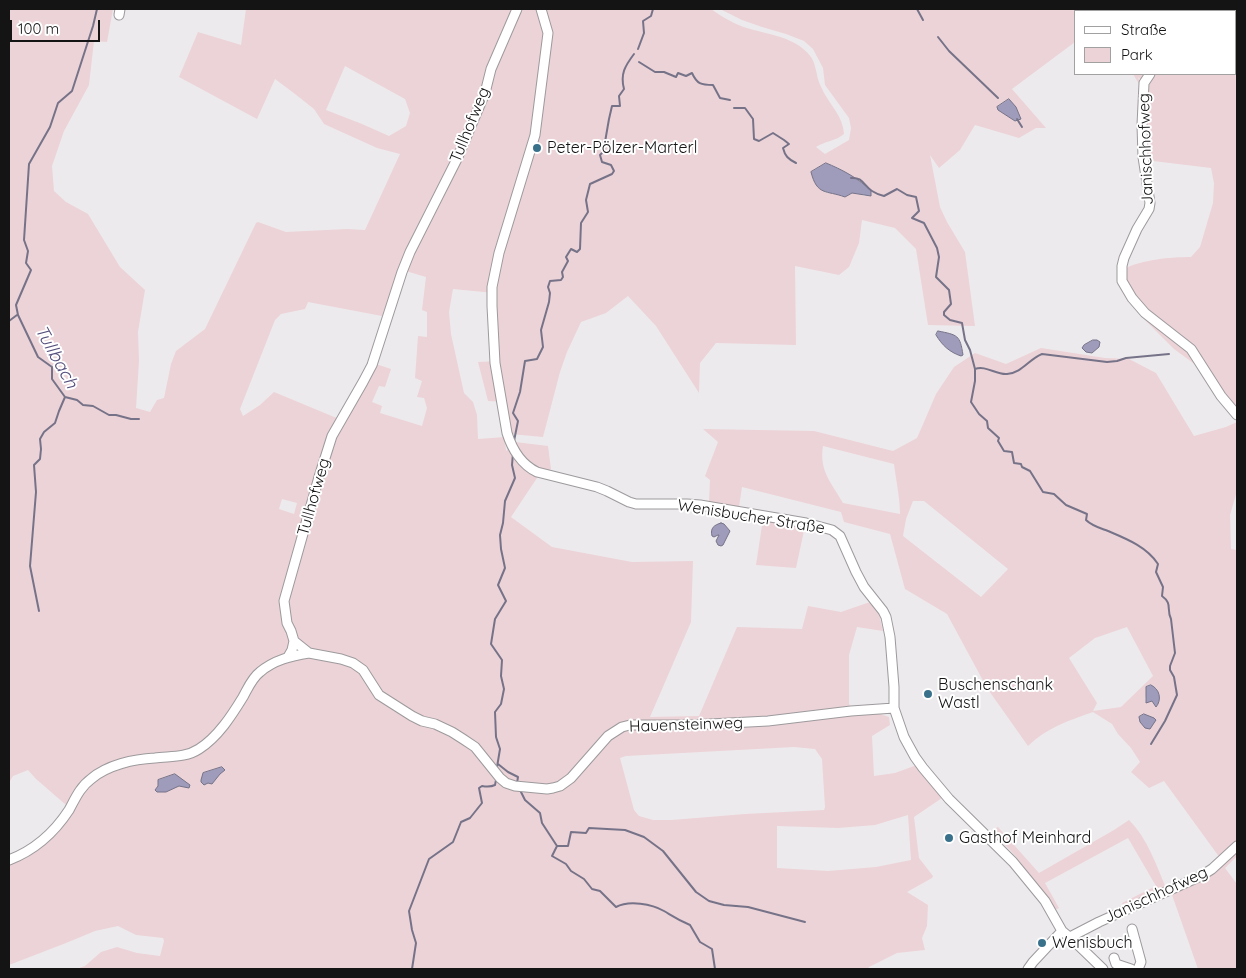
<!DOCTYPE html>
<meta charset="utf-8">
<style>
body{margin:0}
#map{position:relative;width:1246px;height:978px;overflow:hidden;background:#edeaed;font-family:Quicksand,sans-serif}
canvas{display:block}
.frame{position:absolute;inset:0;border:10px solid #151414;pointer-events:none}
.legend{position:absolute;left:1074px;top:10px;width:162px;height:65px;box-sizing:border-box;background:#fff;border:1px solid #a1a1a1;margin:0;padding:6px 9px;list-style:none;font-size:15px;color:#151414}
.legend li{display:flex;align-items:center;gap:10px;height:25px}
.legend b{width:25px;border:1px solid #a1a1a1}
.scale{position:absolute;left:10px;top:20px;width:90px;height:22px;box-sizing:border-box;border:2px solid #151414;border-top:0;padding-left:6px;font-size:15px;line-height:18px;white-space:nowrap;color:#151414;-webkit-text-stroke:4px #fff;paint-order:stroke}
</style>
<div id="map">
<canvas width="1246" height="978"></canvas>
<div class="frame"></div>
<ul class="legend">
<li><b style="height:6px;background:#fff"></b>Straße</li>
<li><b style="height:14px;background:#ecd3d7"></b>Park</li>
</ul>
<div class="scale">100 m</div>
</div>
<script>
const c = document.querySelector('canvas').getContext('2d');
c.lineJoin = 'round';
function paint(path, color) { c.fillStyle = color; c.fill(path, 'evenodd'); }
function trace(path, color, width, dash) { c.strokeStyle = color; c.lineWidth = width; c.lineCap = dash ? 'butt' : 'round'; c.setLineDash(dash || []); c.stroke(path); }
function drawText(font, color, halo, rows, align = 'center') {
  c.font = font + ' Quicksand,sans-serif'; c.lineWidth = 4; c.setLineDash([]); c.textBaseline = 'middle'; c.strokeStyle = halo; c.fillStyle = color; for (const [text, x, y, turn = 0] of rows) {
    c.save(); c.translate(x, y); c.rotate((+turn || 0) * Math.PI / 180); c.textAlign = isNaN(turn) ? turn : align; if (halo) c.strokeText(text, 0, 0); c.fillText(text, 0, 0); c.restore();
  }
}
const green = new Path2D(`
 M 9,9 L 113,9 L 107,42 L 94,41 L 89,85 L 64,131 L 52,166 L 54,191 L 66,202 L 88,214 L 120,267 L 145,290 L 138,332 L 139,361 L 136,408 L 150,412 L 157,400 L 164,398 L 171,364 L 176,351 L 205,329 L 256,223 L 258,222 L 286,232 L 347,229 L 365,230 L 400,154 L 377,148 L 324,124 L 314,109 L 295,94 L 275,79 L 257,119 L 179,77 L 198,32 L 241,45 L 246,9 L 711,9 C 718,14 726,19 734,23 C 758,35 794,33 811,57 C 815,63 816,71 818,79 C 819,84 822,88 824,93 C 832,107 843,117 844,134 C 836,141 825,141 816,147 L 825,154 L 849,140 L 851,128 L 849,118 L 825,85 L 823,68 L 813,49 L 804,41 L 786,34 L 762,27 L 742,20 L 720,9 L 1083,9 L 1086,11 L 1075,11 L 1075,42 L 1012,89 L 1046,128 L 1036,128 L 1019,138 L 975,125 L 960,150 L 939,168 L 930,155 L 940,207 L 947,222 L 965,252 L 975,326 L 928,325 L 916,249 L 895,228 L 862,220 L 859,243 L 849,267 L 839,275 L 795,266 L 796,345 L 716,343 L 700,363 L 699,393 L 656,326 L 628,296 L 606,313 L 581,322 L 567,352 L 560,372 L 543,437 L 511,434 L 506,402 L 488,401 L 478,362 L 500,361 L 495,322 L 494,293 L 453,289 L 449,312 L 451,334 L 464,393 L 473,402 L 477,415 L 478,439 L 505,437 L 506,451 L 515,442 L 548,446 L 551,469 L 539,475 L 511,517 L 552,547 L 632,562 L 693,561 L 691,622 L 650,717 L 699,716 L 737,627 L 802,629 L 808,606 L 841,612 L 870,602 L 879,614 L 883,631 L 857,627 L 849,655 L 849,703 L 851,710 L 853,710 L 854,716 L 877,713 L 889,717 L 890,725 L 872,736 L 874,776 L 895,773 L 917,765 L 942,798 L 914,817 L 919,858 L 933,876 L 932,878 L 907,892 L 928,905 L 927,926 L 922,938 L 925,950 L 897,953 L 869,967 L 868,969 L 76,969 L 85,966 L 101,952 L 117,947 L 137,953 L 160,956 L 164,941 L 163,938 L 136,935 L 118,926 L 95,931 L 66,943 L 9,965 L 9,862 L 32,853 L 50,840 L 73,811 L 36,779 L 28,770 L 13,776 L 10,781 L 9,781 ZM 345,66 L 405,99 L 410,113 L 406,126 L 389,136 L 362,124 L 326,110 ZM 826,163 L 838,168 L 864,183 L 866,196 L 852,193 L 845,197 L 835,194 L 824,192 ZM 399,269 L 426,277 L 422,310 L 427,312 L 427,337 L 418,336 L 415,378 L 422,381 L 417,397 L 424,398 L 427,408 L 422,426 L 380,413 L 382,406 L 372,402 L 379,386 L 385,387 L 391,369 L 370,362 L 339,419 L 274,392 L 260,405 L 243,416 L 240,409 L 275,320 L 281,314 L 305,309 L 308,302 L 382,316 ZM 282,499 L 297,503 L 294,514 L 279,509 ZM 794,747 L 815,749 L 822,759 L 825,807 L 824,810 L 745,814 L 672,820 L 653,820 L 639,816 L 634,810 L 620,758 L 626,756 ZM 908,815 L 911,860 L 876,867 L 828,871 L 777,868 L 777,826 L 838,828 L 875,825 Z
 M 1090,9 L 1237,9 L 1237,410 L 1206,366 L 1200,368 L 1174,349 L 1143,318 L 1126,296 L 1118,272 C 1137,260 1169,257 1191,257 L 1200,247 L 1213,203 L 1214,183 L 1211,168 L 1145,160 L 1144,83 L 1138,77 L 1142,89 L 1133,74 L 1235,74 L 1235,11 L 1093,11 Z
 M 1041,348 L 1105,358 L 1129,359 L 1156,373 L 1194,436 L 1226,427 L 1237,422 L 1237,491 L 1230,515 L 1231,549 L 1237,550 L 1237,856 L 1225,868 L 1237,884 L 1237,969 L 1198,969 L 1171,892 L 1127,910 L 1122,903 L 1156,886 L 1128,838 L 1045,883 L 1059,908 L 1055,910 L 1055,925 L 1025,869 C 1017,856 1005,844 993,835 L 994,834 L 992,830 L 998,827 L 1039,873 L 1114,830 L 1129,820 C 1147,838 1156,864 1166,888 L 1200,876 L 1220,858 L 1164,781 L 1149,788 L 1131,772 L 1140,762 L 1131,748 L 1118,734 L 1112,724 L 1093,712 C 1070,720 1046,728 1028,746 L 987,688 L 947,614 L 905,589 L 890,534 L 844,522 L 841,512 L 742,487 L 739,507 L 709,502 L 710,480 L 705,476 L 718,442 L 703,429 L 814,431 L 893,451 L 917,438 L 924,422 L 936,394 L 954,367 L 975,353 L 1006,364 ZM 823,446 L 894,464 C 896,481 900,497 900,514 L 843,503 C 831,482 819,471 823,446 ZM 913,501 L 924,501 L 1008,569 L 981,597 L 903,536 L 906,519 ZM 1127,627 L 1153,676 L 1121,707 L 1093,711 L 1097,703 L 1069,658 L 1095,638 ZM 1152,685 C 1161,690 1161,700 1156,707 L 1152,700 L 1146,703 L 1145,699 L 1148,686 Z
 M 763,519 L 805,526 L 796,568 L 756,565 Z`);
const water = new Path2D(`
 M 1009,99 L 1016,107 L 1021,119 L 1015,121 L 998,110 L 997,107 Z
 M 826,163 C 841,169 860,179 871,191 L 871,196 L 852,193 L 845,197 C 826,190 817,196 811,172 Z
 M 938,331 C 958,335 960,335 963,355 L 961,356 C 949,352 942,345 936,335 Z
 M 1093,340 L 1097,340 L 1100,342 L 1099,347 L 1092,353 L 1086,352 L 1082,348 L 1084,345 Z
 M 721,523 L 724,524 L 730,531 L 723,545 L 721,546 L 718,545 L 716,541 L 719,535 L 718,535 L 714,537 L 712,536 C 710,528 714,525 721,523 Z
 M 1151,685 C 1160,689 1162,700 1156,707 L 1152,701 L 1146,703 L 1146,687 Z
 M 1144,714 L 1154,718 L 1156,720 L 1150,729 L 1145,728 L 1140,722 L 1139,717 Z
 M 222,767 L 225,770 L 220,774 L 212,784 L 208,783 L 204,785 L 201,782 L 201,780 L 203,773 Z
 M 175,774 L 190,785 L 189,788 L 179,786 L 166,792 L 157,792 L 155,790 L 158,786 L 158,780 Z`);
const stream = new Path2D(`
 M 917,9 L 923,20
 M 938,37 L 949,51 L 998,98
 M 638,49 L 644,33 L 643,21 L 651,16 L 653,9
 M 639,62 L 655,72 L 664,72 L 676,77 L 678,73 L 686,76 L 692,73 C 697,84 701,85 713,85 L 720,98 L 730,100
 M 734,108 L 745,108 L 753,119 L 754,139 L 759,141 L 773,133 L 784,140 L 789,144 L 783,148 C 785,156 788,159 796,163
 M 1017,119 L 1022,127
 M 851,178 C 863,177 863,185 872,191 C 875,193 880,195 884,196 L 897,189 L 907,195 L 916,197 L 919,211 L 912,218 L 924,223 L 937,248 L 939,257 L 936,277 L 949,290 L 951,304 L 944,312 L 944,315 L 950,320 L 962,323 L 965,340 L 970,350 L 975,369 L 975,381 L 971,402 L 979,414 L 987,421 L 988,428 L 999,438 L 998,441 L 1004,451 L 1012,452 L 1014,463 L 1021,464 L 1022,467 L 1030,471 L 1043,492 L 1054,494 L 1066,505 L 1087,514 L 1086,520 C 1092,526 1100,528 1108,531 C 1127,539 1147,547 1158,564 L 1156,572 L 1163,587 L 1162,596 C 1173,604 1166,609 1171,619 L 1175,653 L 1170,666 L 1170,670 L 1174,677 L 1177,695 L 1165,721 L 1151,744
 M 9,321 L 17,315
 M 975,369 C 986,365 996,375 1007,374 C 1022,373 1029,359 1042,354 L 1107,362 L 1117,361 L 1126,358 L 1169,354
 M 65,397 L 77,400 L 83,405 L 93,406 L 109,415 L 116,415 L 131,419 L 139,419
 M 514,441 L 518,421 L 513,413 L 520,392 L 525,361 L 537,359 L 543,347 L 541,330 L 549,302 L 550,293 L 548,287 L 550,281 L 561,280 L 563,277 L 562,272 L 568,261 L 566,257 L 571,249 L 577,252 L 580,249 L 581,223 L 588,212 L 586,200 L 590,184 L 612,174 L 614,171 L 611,165 L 602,162 L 600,155 L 605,150 L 604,147 L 600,146 L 600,144 L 605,142 L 609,119 L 612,106 L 620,106 L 619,96 L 624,89 C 620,74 625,66 634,54
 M 39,611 L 30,566 L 36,492 L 34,465 L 40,459 L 41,449 L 40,439 L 44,432 L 55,423 L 59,411 L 65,397 L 52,379 L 52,367 L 38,357 L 18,315 L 16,305 L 31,270 L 26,263 L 28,251 L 24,240 L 29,164 L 50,127 L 58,103 L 72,91 L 93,26 L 97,9
 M 498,764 L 508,772 L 518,777 L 517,783
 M 497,767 L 500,749 L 496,737 L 495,712 L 501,704 L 504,689 L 501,676 L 502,660 L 491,644 L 495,619 L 506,601 L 498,585 L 505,568 L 501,549 L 500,535 L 503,523 L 505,501 L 515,478 L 512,465 L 513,453
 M 520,790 L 525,800 L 540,813 L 542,823 L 557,846 L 552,856 L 566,864 L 571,871 L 584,879 L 592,889 L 600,891 L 616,907 C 629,900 652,904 664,911 C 674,917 678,920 690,925 L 700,942 L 712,949 L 715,969
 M 557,846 L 568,846 L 571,832 L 586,833 L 589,828 L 625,830 L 644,837 L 663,851 L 696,892 L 709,901 L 724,905 L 748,907 L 805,922
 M 412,969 L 416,943 L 412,930 L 409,911 L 429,859 L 453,842 L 461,822 L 470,818 L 482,803 L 479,788 L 482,786 C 487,787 491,787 495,785 L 496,780`);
const minor = new Path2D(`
 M 541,9 L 548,33 L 535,135 L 499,253 L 492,287 L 492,306 L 495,363 L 507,433 C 512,449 522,465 537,472 L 597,487 L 607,491 L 629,502 L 636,504 L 687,504 L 700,505 L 806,523 L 832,530 L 840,536 L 856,572 L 864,587 L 883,611 L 886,617 L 890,637 L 894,687 L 894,708 L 904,737 L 915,757 L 923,768 L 949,799 L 1013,862 L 1045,901 L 1062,931 L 1074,941 L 1103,969
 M 1224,11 L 1226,9
 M 119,15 L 120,9
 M 1150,74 L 1144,83 L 1142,125 L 1143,157 L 1150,203 L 1149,209 L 1137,229 L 1124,258 L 1122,266 L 1122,281 L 1132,298 L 1145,313 L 1191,349 L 1221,396 L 1237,415
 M 294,641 L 309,653 L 341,659 L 353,663 L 363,670 L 379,695 L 412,716 L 422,721 L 435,724 L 452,732 L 463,739 L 475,747 L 500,778 L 506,783 L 515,786 L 547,789 L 553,788 L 560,786 L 571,778 L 608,736 L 622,727 L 630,725 L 691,725 L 768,721 L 851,711 L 894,708
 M 288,657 L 292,650 L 294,641 L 291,631 L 287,623 L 284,601 L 319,477 L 332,436 L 363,382 L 372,365 L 402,272 L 410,252 L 457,159 L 485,93 L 491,69 L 517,9
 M 9,860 C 35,850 54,833 69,810 C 75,799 80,787 91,779 C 107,765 134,759 155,758 C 170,756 185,758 199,749 C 218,737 232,715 243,697 C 248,688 252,678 260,672 C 274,660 291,656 309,653
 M 1132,929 L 1141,962 L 1138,969
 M 1070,937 L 1099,922 L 1201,876 L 1212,869 L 1237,846
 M 1114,958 L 1116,964 L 1131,969
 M 1028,969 L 1033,962 L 1062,931`);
const markers = [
 [537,148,5,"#39718b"],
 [928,694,5,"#39718b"],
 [949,838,5,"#39718b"],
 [1042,943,5,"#39718b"]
];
const streetNames = [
 ["Tullhofweg",470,125,-68],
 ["Janischhofweg",1146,149,-92],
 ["Tullhofweg",314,497,-74],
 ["Wenisbucher Straße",751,517,9],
 ["Hauensteinweg",686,725,-2],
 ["Janischhofweg",1156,895,-25]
];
const poiNames = [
 ["Peter-Pölzer-Marterl",547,148],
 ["Buschenschank",938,685],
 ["Wastl",938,703],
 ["Gasthof Meinhard",959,838],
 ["Wenisbuch",1052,943]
];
const waterNames = [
 ["Tullbach",56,357,61]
];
paint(green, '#ecd3d7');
paint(water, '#9f9cbb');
trace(water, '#767389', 1);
trace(stream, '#767389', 2);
trace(minor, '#9d9a9d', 11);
trace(minor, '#fff', 9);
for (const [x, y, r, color] of markers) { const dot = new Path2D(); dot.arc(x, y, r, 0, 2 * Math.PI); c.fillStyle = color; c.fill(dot); trace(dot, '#fff', 2); }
drawText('16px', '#151414', '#fff', streetNames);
drawText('16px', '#151414', '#fff', poiNames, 'left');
drawText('italic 18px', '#544e7c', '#fff', waterNames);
</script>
